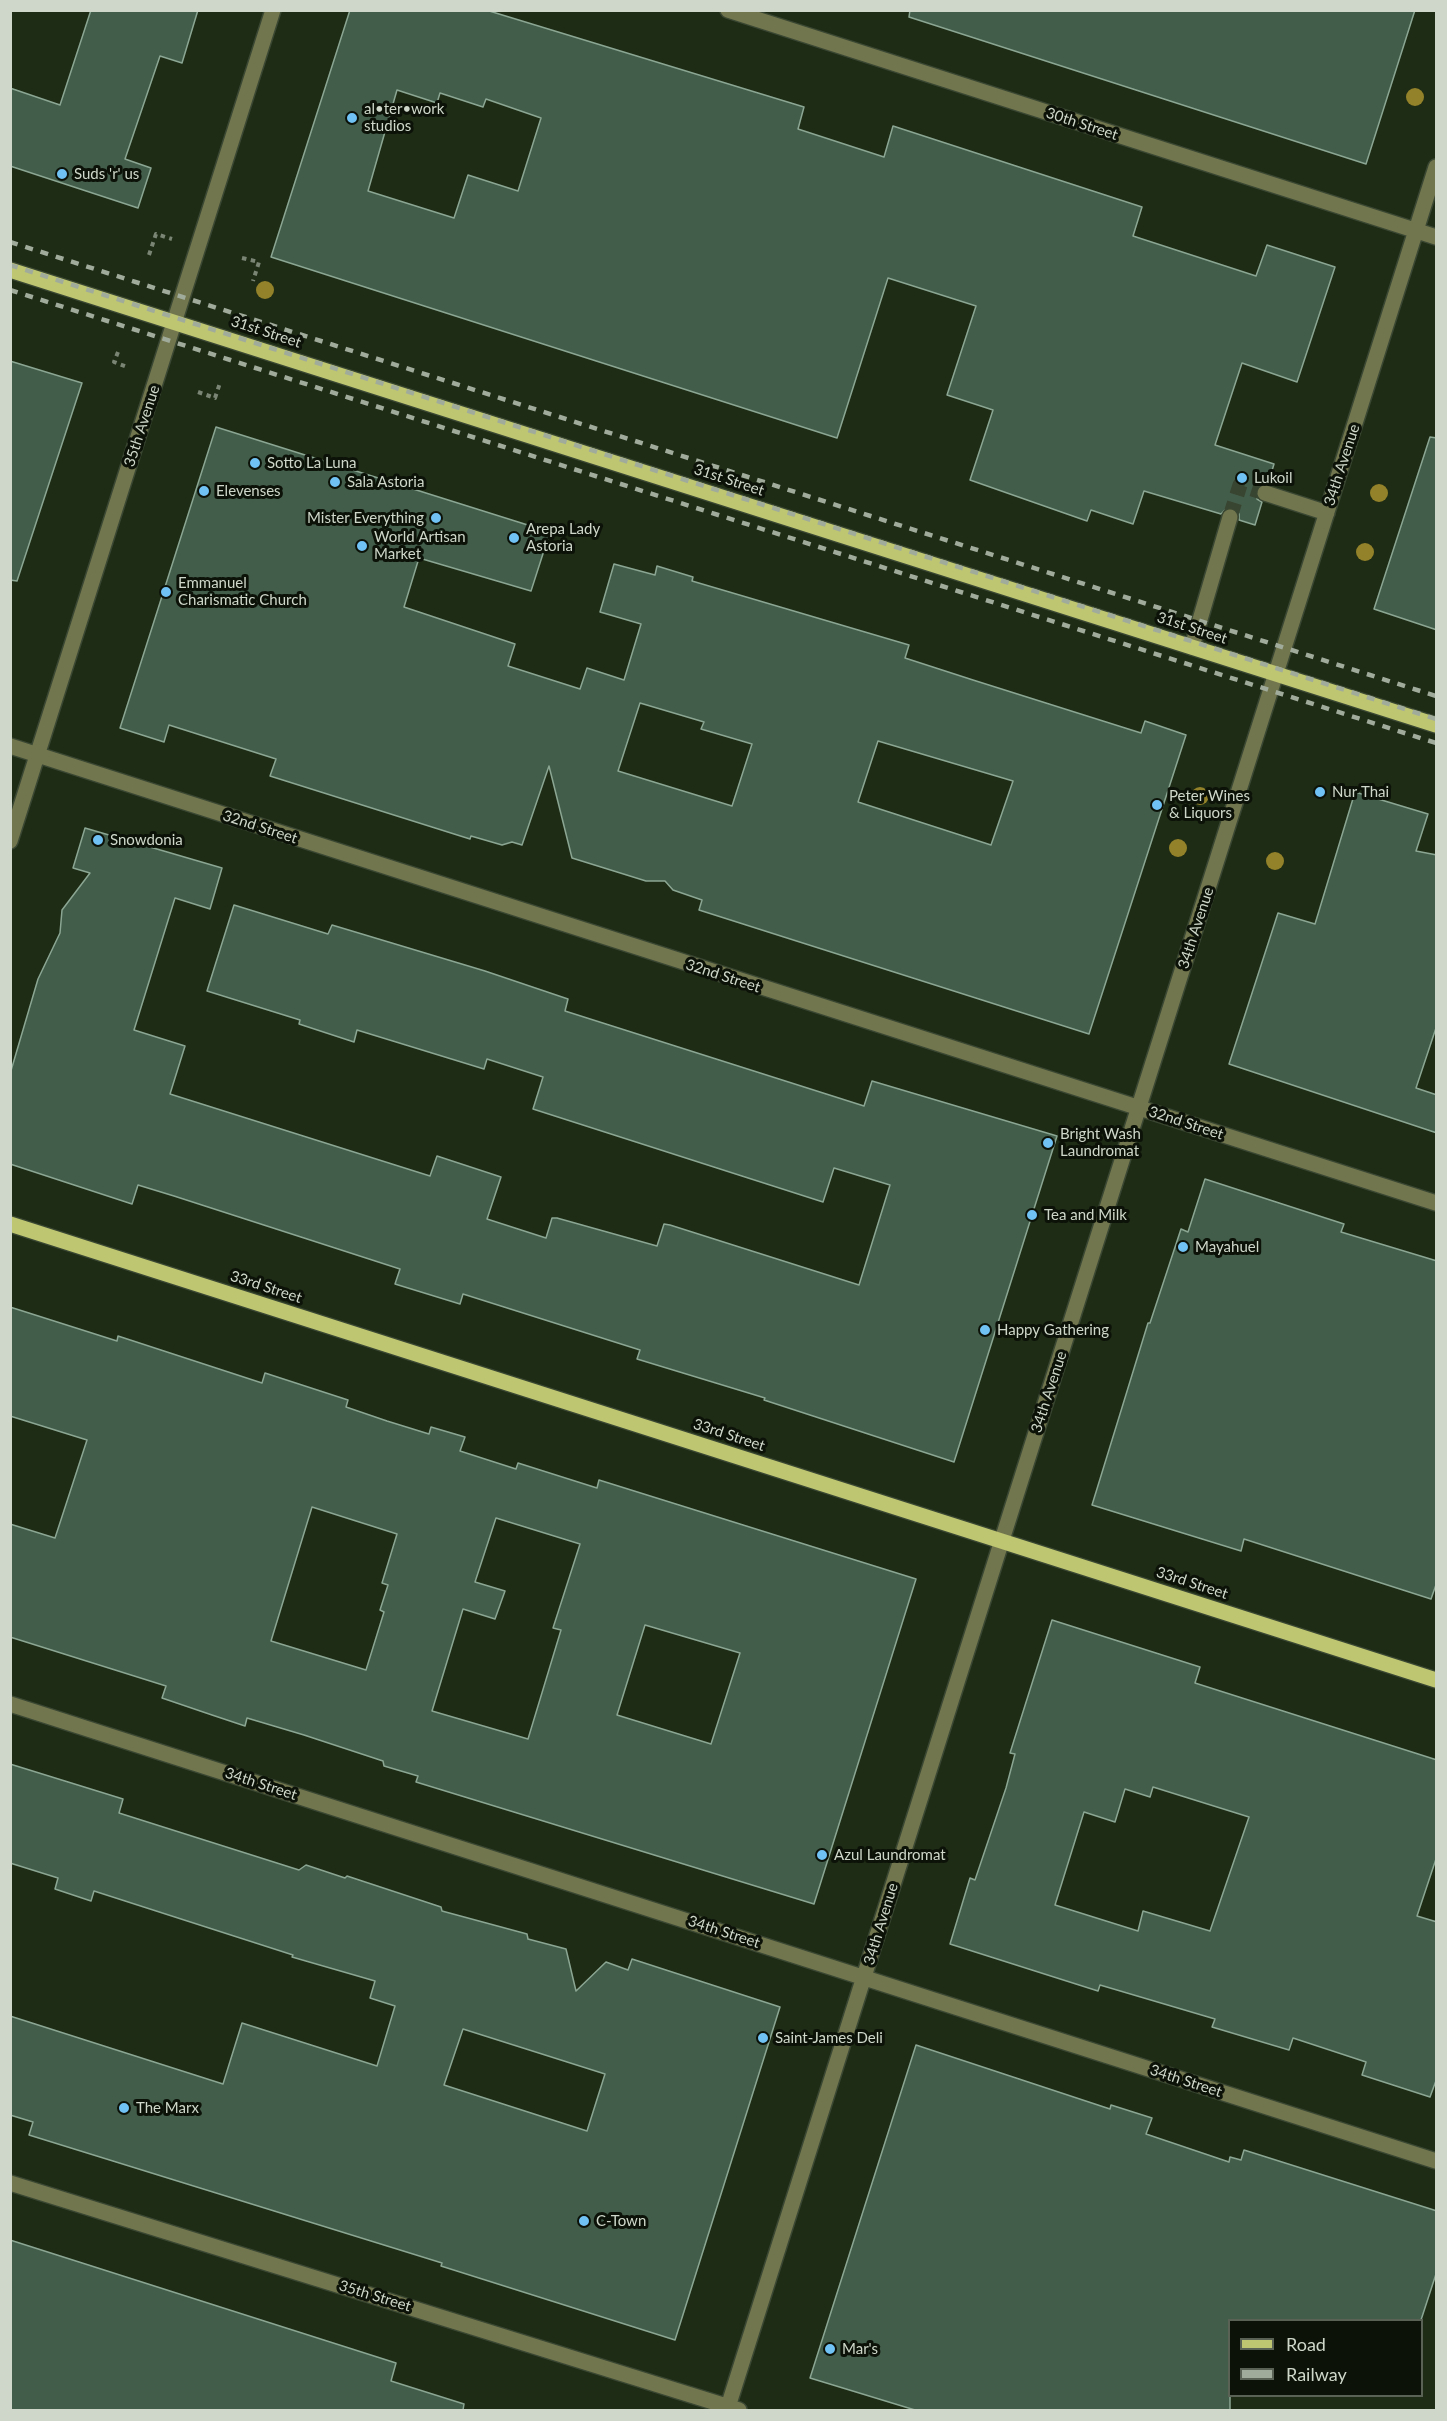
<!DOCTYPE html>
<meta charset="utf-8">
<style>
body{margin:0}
#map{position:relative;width:1447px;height:2421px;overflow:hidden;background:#1e2b15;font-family:Lato,sans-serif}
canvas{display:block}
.frame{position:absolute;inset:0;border:12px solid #ced7c9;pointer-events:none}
.legend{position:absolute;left:1228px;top:2319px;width:195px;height:78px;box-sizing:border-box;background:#0c1208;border:2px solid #5a6155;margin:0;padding:8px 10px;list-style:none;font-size:18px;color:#ced7c9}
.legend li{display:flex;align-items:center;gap:12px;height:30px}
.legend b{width:30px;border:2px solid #5a6155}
</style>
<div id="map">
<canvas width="1447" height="2421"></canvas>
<div class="frame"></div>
<ul class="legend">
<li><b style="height:8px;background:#bec671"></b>Road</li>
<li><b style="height:8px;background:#a1ab9b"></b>Railway</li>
</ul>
</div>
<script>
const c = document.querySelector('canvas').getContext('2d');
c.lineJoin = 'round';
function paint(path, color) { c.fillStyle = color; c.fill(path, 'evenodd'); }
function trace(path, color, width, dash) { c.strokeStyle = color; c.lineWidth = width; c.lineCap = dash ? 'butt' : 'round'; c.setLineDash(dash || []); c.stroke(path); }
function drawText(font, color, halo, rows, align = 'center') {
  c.font = font + ' Lato,sans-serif'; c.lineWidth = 6; c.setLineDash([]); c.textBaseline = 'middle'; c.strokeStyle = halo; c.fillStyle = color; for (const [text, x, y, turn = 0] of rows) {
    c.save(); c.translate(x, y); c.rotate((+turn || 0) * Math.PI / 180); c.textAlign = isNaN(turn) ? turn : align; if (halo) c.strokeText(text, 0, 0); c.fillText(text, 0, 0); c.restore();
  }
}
const building = new Path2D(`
 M 91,10 L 198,10 L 182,63 L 160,56 L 125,159 L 151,168 L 138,208 L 10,166 L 10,88 L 60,105 Z
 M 350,10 L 486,10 L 804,107 L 798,129 L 884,157 L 893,126 L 1142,207 L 1133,236 L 1256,276 L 1267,245 L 1335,267 L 1297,382 L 1242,363 L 1215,445 L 1274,464 L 1268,484 L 1259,485 L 1256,491 L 1257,499 L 1262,502 L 1255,525 L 1239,520 L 1239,514 L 1233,508 L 1227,508 L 1221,514 L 1144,491 L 1133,524 L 1091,510 L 1087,521 L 970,480 L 993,410 L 947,395 L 976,306 L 888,278 L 837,438 L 271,257 ZM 397,90 L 437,103 L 440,93 L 483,107 L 486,99 L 541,118 L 518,191 L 468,175 L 454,218 L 368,191 Z
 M 910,10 L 1415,10 L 1366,164 L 909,17 Z
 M 10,361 L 82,383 L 17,581 L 10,580 Z
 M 216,427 L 550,532 L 531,591 L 419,558 L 404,607 L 515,644 L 508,666 L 580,689 L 587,668 L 624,680 L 641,624 L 600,612 L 614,564 L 655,575 L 657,566 L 693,577 L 692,581 L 909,645 L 905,658 L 973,680 L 1141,733 L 1145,721 L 1186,735 L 1089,1034 L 699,910 L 702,900 L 673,890 L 665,881 L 646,881 L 572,858 L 549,766 L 522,845 L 512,842 L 502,845 L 471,836 L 470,839 L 270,776 L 276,759 L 169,725 L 164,742 L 120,728 ZM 640,703 L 704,722 L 701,729 L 752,744 L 732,806 L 618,771 ZM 878,741 L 1013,781 L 991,845 L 858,802 Z
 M 1430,437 L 1437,438 L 1437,630 L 1374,609 Z
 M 1355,792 L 1428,814 L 1416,851 L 1437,855 L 1437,1025 L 1416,1088 L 1437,1095 L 1437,1133 L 1229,1064 L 1278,913 L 1315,924 Z
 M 85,828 L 222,868 L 210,909 L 175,898 L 134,1030 L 185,1046 L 170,1094 L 430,1176 L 437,1156 L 501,1177 L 487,1219 L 546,1238 L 552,1218 L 557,1218 L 657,1246 L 664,1224 L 670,1225 L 859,1285 L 890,1185 L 834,1168 L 823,1202 L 533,1109 L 543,1077 L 487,1059 L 484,1069 L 357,1030 L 354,1042 L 299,1024 L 300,1020 L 207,991 L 234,905 L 328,934 L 332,925 L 485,971 L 568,999 L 565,1011 L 864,1106 L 872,1081 L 1057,1136 L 954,1462 L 764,1400 L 765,1398 L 637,1359 L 640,1350 L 463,1294 L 460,1304 L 395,1284 L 400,1269 L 174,1196 L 138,1185 L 132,1204 L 10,1164 L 10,1074 L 38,979 L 60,933 L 62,910 L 90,873 L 73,868 Z
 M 1205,1179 L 1344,1224 L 1341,1232 L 1437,1261 L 1437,1582 L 1431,1599 L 1244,1539 L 1241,1551 L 1092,1505 L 1148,1323 L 1150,1323 L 1181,1229 L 1188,1232 Z
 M 10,1307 L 117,1341 L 118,1336 L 262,1383 L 265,1373 L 348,1400 L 346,1407 L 387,1421 L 429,1434 L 431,1427 L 465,1437 L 460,1451 L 516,1469 L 518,1463 L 597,1488 L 599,1480 L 916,1579 L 814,1904 L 416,1782 L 418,1776 L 384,1766 L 383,1761 L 304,1735 L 247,1718 L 245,1726 L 212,1715 L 162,1698 L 166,1686 L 10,1637 L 10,1524 L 55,1538 L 87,1440 L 10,1416 ZM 312,1507 L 397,1534 L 382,1583 L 388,1585 L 380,1610 L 384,1612 L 366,1670 L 271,1641 ZM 496,1518 L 580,1544 L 553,1628 L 561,1630 L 528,1739 L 432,1711 L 463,1609 L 495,1619 L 505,1591 L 475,1582 ZM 645,1625 L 740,1653 L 711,1744 L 617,1715 Z
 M 1052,1620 L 1200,1667 L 1195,1683 L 1437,1760 L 1437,1856 L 1417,1916 L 1437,1922 L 1437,2078 L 1430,2097 L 1362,2075 L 1366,2062 L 1293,2038 L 1289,2050 L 1212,2027 L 1215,2019 L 1100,1985 L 1098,1991 L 950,1944 L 970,1878 L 975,1880 L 1006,1788 L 1015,1754 L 1010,1753 ZM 1153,1787 L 1249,1817 L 1210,1931 L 1143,1911 L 1138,1931 L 1055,1905 L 1084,1812 L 1115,1822 L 1125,1789 L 1150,1797 Z
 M 10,1764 L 123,1799 L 119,1813 L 299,1870 L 306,1865 L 345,1878 L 347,1876 L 441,1907 L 442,1911 L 527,1934 L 528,1939 L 566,1949 L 576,1991 L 606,1962 L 628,1970 L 632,1959 L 780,2007 L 675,2340 L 441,2266 L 442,2263 L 29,2135 L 33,2122 L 10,2115 L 10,2016 L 223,2084 L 242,2023 L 377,2066 L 395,2006 L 370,1998 L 375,1981 L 292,1957 L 293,1955 L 94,1891 L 91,1901 L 55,1889 L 58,1878 L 10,1863 ZM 463,2029 L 605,2074 L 587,2131 L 444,2085 Z
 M 916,2045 L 1110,2109 L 1111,2105 L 1152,2118 L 1146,2134 L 1229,2162 L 1230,2157 L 1241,2160 L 1244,2150 L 1437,2211 L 1437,2271 L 1421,2320 L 1230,2320 L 1230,2410 L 915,2410 L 810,2378 Z
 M 10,2240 L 396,2363 L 391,2381 L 464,2404 L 463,2410 L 10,2410 Z`);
const minorTunnel = new Path2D(`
 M 1230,517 L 1240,485 L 1265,493`);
const path = new Path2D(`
 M 149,255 L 156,234 L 172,239
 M 242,258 L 259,262 L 253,281
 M 118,352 L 114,362 L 127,367
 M 198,392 L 215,398 L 220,383`);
const minor = new Path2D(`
 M 728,10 L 1436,237
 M 1265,493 L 1327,513
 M 1192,647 L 1230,517
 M 10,746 L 1436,1203
 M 10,841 L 273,10
 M 10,1704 L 1436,2161
 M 10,2183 L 739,2410
 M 727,2410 L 1436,167`);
const major = new Path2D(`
 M 10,270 L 1436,725
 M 10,1224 L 1436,1680`);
const rail = new Path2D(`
 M 10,242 L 1436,696
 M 10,265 L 1436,719
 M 10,290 L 1436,743`);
const trees = [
 [1415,97],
 [265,290],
 [1379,493],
 [1365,552],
 [1200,796],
 [1178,848],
 [1275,861]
];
const markers = [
 [352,118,6,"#70c1f4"],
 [62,174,6,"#70c1f4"],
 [255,463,6,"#70c1f4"],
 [1242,478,6,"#70c1f4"],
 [335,482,6,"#70c1f4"],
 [204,491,6,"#70c1f4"],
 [436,518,6,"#70c1f4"],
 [514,538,6,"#70c1f4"],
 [362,546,6,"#70c1f4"],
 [166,592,6,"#70c1f4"],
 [1320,792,6,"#70c1f4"],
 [1157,805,6,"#70c1f4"],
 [98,840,6,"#70c1f4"],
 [1048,1143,6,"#70c1f4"],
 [1032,1215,6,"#70c1f4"],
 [1183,1247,6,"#70c1f4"],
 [985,1330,6,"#70c1f4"],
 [822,1855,6,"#70c1f4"],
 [763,2038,6,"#70c1f4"],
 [124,2108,6,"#70c1f4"],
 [584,2221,6,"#70c1f4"],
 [830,2349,6,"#70c1f4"]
];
const poiNames = [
 ["al•ter•work",364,109],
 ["studios",364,126],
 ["Suds 'r' us",74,174],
 ["Sotto La Luna",267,463],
 ["Lukoil",1254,478],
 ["Sala Astoria",347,482],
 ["Elevenses",216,491],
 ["Mister Everything",424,518,"right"],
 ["Arepa Lady",526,529],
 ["Astoria",526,546],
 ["World Artisan",374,537],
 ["Market",374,554],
 ["Emmanuel",178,583],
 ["Charismatic Church",178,600],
 ["Nur Thai",1332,792],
 ["Peter Wines",1169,796],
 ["& Liquors",1169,813],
 ["Snowdonia",110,840],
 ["Bright Wash",1060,1134],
 ["Laundromat",1060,1151],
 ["Tea and Milk",1044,1215],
 ["Mayahuel",1195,1247],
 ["Happy Gathering",997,1330],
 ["Azul Laundromat",834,1855],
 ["Saint-James Deli",775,2038],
 ["The Marx",136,2108],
 ["C-Town",596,2221],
 ["Mar's",842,2349]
];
const streetNames = [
 ["30th Street",1082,124,18],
 ["31st Street",266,332,18],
 ["35th Avenue",142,426,-72],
 ["34th Avenue",1342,465,-72],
 ["31st Street",729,480,18],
 ["31st Street",1192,628,18],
 ["32nd Street",260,827,18],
 ["34th Avenue",1196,928,-72],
 ["32nd Street",723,976,18],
 ["32nd Street",1186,1123,18],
 ["33rd Street",266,1287,18],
 ["34th Avenue",1049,1392,-72],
 ["33rd Street",729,1435,18],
 ["33rd Street",1192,1583,18],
 ["34th Street",261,1784,18],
 ["34th Avenue",881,1924,-73],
 ["34th Street",724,1932,18],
 ["34th Street",1186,2081,18],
 ["35th Street",375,2296,17]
];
paint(building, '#435d4b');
trace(building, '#8ba793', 1.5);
trace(minorTunnel, '#384530', 15, [15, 8]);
trace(minor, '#3a4732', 18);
trace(major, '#3a4732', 18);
trace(path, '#7a8573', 4, [4.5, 4.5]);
trace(minor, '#72764e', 15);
trace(major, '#bec671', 15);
trace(rail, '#a1ab9b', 4.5, [8, 8]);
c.fillStyle = '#938229';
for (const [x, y] of trees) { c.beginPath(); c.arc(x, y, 9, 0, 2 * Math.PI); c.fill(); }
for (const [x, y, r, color] of markers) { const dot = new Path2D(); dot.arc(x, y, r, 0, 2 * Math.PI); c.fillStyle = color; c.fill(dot); trace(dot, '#0c1208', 2); }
drawText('15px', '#ced7c9', '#0c1208', poiNames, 'left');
drawText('15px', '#ced7c9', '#0c1208', streetNames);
</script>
